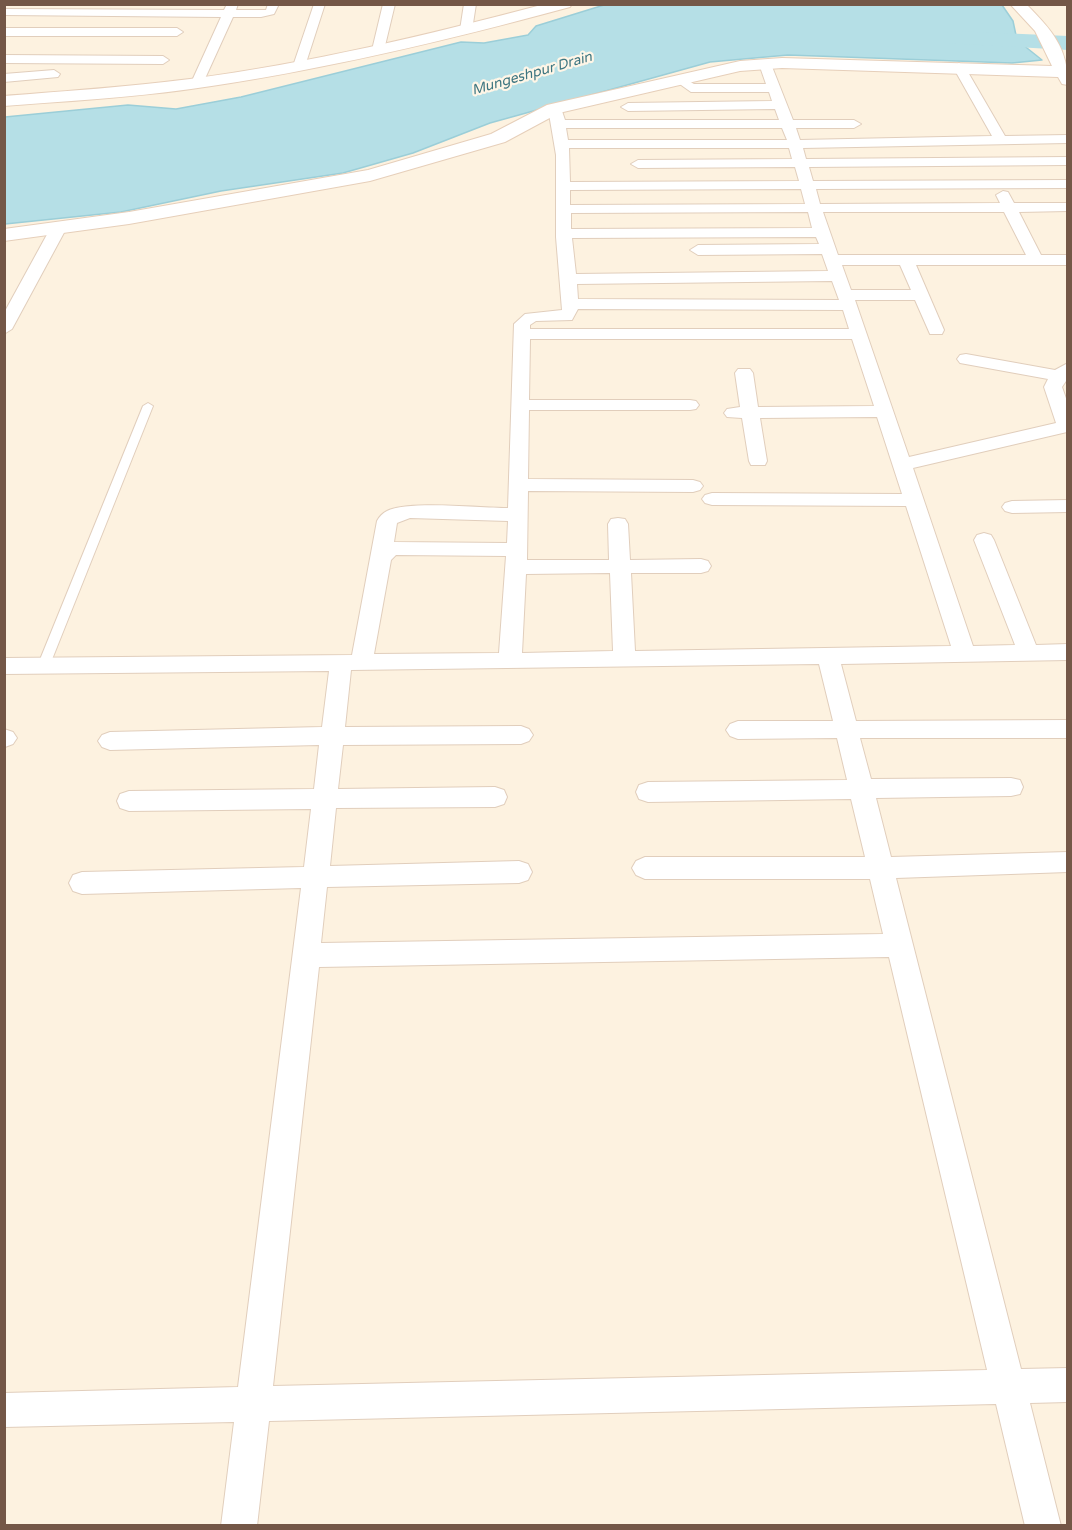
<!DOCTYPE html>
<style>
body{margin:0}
#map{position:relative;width:1072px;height:1530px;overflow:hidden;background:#fdf2e0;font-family:"Varela Round",sans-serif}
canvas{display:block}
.frame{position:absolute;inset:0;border:6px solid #745747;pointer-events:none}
</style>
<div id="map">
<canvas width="1072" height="1530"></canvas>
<div class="frame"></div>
</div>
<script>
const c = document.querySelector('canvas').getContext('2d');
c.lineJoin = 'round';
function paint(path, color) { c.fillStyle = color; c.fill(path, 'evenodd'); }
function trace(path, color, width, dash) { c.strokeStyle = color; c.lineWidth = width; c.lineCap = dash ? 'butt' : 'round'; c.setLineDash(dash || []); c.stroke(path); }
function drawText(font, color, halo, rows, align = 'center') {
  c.font = font + ' "Varela Round",sans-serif'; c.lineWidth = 4.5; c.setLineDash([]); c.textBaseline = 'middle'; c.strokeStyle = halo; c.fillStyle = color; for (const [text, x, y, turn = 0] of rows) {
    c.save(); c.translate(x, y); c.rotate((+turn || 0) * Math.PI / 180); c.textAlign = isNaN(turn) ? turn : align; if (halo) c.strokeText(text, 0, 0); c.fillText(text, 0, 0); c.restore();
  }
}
const water = new Path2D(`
 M 604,5 L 1002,5 L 1013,21 L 1017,40 L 1042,60 L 1012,63 L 788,55 L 710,62 L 490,123 L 413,153 L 343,173 L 221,191 L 121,212 L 5,224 L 5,117 L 128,105 L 176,109 L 241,97 L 461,42 L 484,43 L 528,35 L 536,26 Z`);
const river = new Path2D(`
 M 954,31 L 1068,36 L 1068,50 L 946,43 L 943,38 L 946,33 Z`);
const lane = new Path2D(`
 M 148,403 L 153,406 L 49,667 L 47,670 L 39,670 L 37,667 L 143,406 Z`);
const street = new Path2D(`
 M 227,4 L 238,4 L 236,10 L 266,10 L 268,4 L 279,4 L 274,14 L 261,17 L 233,17 L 203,83 L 197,87 L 191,83 L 221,17 L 4,15 L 4,9 L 224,10 Z
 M 314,4 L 325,4 L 305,66 L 303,69 L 295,69 L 293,66 Z
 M 383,4 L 395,4 L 384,50 L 378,54 L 372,50 Z
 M 464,4 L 476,4 L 472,30 L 466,34 L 460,30 Z
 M 4,28 L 177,28 L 183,32 L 177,36 L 4,36 Z
 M 4,55 L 163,56 L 169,60 L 163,64 L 4,63 Z
 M 765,60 L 771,64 L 793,120 L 854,120 L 861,124 L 854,128 L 796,128 L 800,140 L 992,136 L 953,67 L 959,63 L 965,67 L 1005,136 L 1068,135 L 1068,143 L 803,148 L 806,159 L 1068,157 L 1068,165 L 809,167 L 813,181 L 1068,180 L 1068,188 L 816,189 L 820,204 L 1000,203 L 996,195 L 1003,191 L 1008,192 L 1014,203 L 1068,203 L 1068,211 L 1019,212 L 1041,255 L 1068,255 L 1068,265 L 916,265 L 944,330 L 942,334 L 930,334 L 915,300 L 855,300 L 909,457 L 1056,423 L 1044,387 L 1048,379 L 960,363 L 957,359 L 960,355 L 966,354 L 1055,370 L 1068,363 L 1068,378 L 1062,387 L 1068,404 L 1067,432 L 913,468 L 973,646 L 1015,645 L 974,540 L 977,535 L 984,533 L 991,535 L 994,540 L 1036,645 L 1068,644 L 1068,660 L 841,664 L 856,721 L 1068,720 L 1068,738 L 860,738 L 871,779 L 1011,778 L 1020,780 L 1023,787 L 1020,794 L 1011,796 L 876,798 L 891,857 L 1068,852 L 1068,872 L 896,878 L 1021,1369 L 1068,1368 L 1068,1402 L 1030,1403 L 1061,1526 L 1025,1526 L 996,1404 L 269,1421 L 257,1526 L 221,1526 L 234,1422 L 4,1427 L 4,1393 L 238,1387 L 301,888 L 82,894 L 73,891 L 69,883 L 73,875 L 82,872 L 304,867 L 311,809 L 129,811 L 120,808 L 117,801 L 120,794 L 129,791 L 314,789 L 319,745 L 110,750 L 102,747 L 98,741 L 102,735 L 110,732 L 322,727 L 329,671 L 4,674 L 4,658 L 352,655 L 377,521 C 379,517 383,513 387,511 C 407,500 482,508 508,508 L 514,324 L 525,314 L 562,310 L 556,237 L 556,155 L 548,108 L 550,105 L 560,105 L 565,120 L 779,120 L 775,109 L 628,111 L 621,107 L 628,103 L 772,101 L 769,92 L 691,92 L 674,80 L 680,76 L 694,84 L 766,84 L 759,64 ZM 566,128 L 782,128 L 787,140 L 568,140 ZM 569,148 L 789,148 L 792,159 L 638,160 L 631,164 L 638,168 L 795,167 L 799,181 L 570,182 ZM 801,189 L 805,204 L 570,205 L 570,190 ZM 808,212 L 812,228 L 571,229 L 571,213 ZM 823,212 L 1004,212 L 1026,255 L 838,255 ZM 816,237 L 819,244 L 698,245 L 690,250 L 698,255 L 822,254 L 828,271 L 576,274 L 572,238 ZM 842,265 L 900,265 L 911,290 L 851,290 ZM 832,281 L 839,300 L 578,299 L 577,284 ZM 578,309 L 843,310 L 849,329 L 530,329 L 530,325 L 536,321 L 572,320 ZM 530,339 L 852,339 L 874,406 L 758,407 L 753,373 L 750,369 L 738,369 L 735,373 L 740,407 L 727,409 L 724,413 L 727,417 L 742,418 L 749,461 L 751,465 L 765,465 L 767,461 L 760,418 L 877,417 L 902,494 L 712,493 L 705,495 L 702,499 L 705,503 L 712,505 L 906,506 L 951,646 L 635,651 L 631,573 L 701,573 L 708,571 L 711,566 L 708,561 L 701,559 L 630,560 L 628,524 L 625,519 L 618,518 L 611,519 L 608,524 L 609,560 L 527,560 L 528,491 L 693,492 L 700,490 L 703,486 L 700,482 L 693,480 L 528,479 L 529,410 L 690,410 L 696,409 L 699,405 L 696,401 L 690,400 L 529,400 ZM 410,518 L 508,521 L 507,543 L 394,542 L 397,523 ZM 396,555 L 506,556 L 499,653 L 374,654 L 391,560 ZM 610,573 L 613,651 L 522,653 L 526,574 ZM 819,664 L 833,721 L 738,721 L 730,724 L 726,730 L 730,736 L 738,739 L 837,738 L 847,780 L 648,782 L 639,785 L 636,792 L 639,799 L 648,802 L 851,799 L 865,857 L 645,857 L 636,861 L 632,868 L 636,875 L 645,879 L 870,879 L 883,934 L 321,943 L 327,887 L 519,883 L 528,880 L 532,872 L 528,864 L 519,861 L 330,866 L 336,808 L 495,807 L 504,804 L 507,797 L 504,790 L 495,787 L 338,789 L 343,745 L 521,744 L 529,741 L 533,735 L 529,729 L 521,726 L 345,727 L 351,670 ZM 889,957 L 987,1370 L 273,1386 L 319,967 Z
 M 54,70 L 60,74 L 58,77 L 4,82 L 4,74 Z
 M 58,224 L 66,229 L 12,329 L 4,334 L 4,313 L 50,229 Z
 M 1068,500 L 1068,512 L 1012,513 L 1005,511 L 1002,507 L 1005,503 L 1012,501 Z
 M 4,729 L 13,732 L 17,738 L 13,744 L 5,747 Z`);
const secondary = new Path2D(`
 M 545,4 L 572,4 L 570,7 C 445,41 319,71 191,89 C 129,98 67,101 4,106 L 4,96 C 66,91 128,87 190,79 C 310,63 428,35 545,4 Z
 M 1010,4 L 1026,4 C 1052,30 1068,48 1068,85 L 1062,84 L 1058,77 L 782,68 L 740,71 L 559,113 L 505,142 L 370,181 L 129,224 L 4,241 L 4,229 L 129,212 L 368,170 L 491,134 L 547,105 L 740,61 L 782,58 L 1052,66 L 1035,31 Z`);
const farWaternames = [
 ["Mungeshpur Drain",532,74,-16]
];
paint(water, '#b5dfe6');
trace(water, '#9bced8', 1.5);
paint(river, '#b5dfe6');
trace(lane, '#e1cebc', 2);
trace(street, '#e1cebc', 2);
trace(secondary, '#e6cfba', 2);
paint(lane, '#fff');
paint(street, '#fff');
paint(secondary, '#fff');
drawText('italic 14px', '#3e7681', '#fff6e7', farWaternames);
</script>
